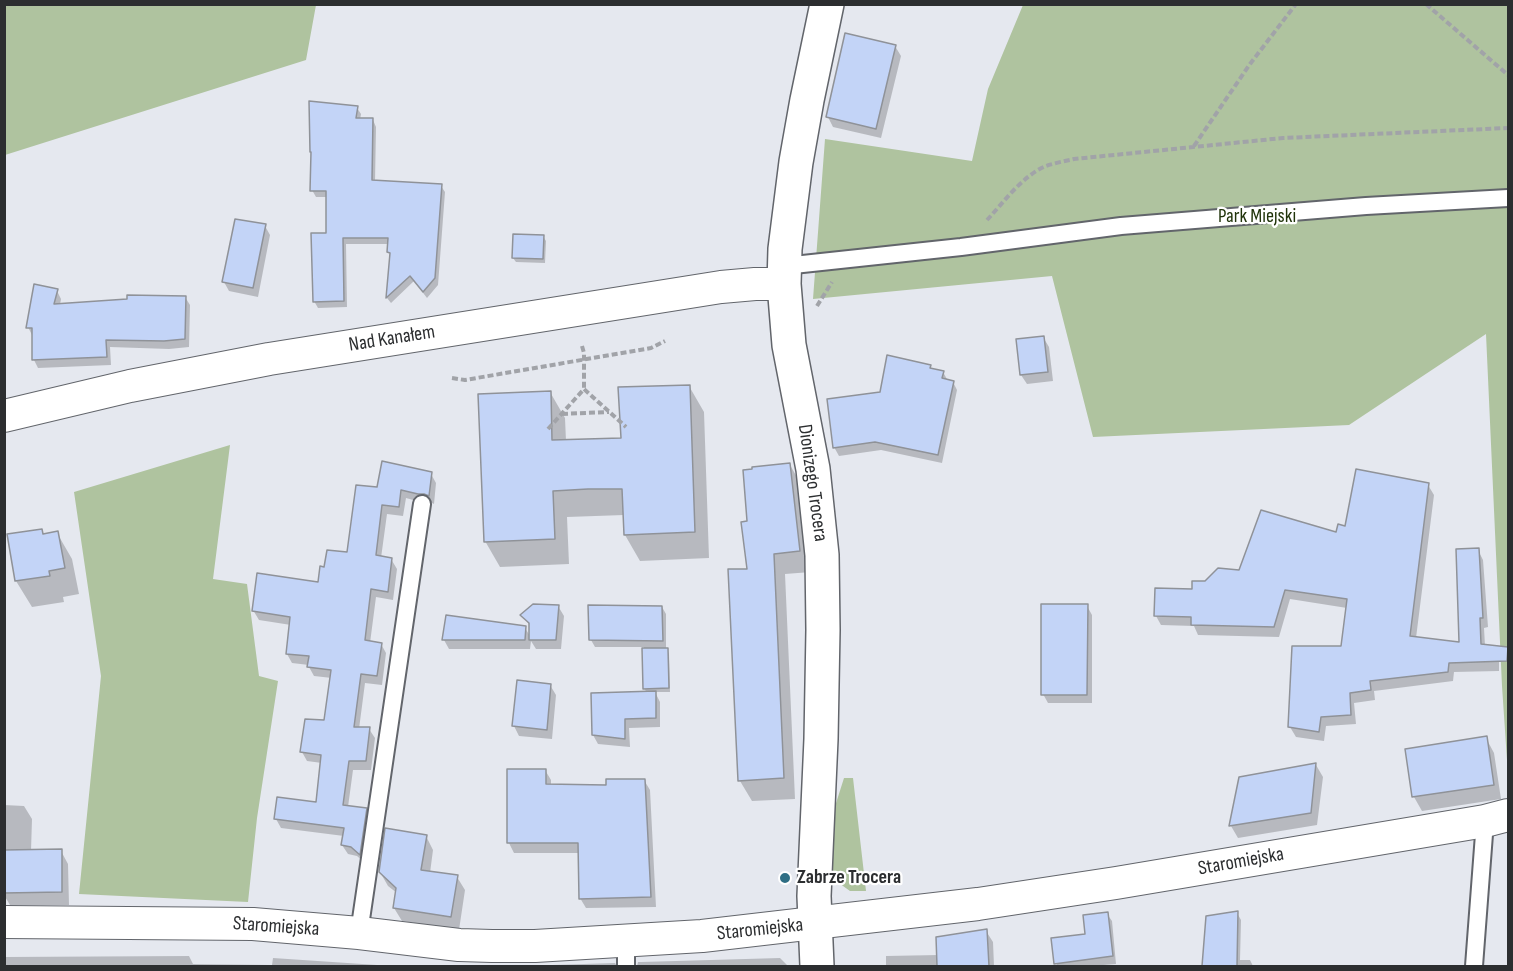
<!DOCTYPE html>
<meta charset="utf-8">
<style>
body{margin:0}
#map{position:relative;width:1513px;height:971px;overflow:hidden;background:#e5e8ef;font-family:"Sofia Sans Condensed",sans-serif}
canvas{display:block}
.frame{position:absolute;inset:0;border:6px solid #2c2e30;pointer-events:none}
</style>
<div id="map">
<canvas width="1513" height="971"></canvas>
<div class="frame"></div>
</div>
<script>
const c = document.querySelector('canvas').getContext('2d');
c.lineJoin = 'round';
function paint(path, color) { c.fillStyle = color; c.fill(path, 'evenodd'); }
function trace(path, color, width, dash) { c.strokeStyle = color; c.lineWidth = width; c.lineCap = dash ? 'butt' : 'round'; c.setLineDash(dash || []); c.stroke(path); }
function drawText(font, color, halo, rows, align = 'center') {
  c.font = font + ' "Sofia Sans Condensed",sans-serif'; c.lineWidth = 4.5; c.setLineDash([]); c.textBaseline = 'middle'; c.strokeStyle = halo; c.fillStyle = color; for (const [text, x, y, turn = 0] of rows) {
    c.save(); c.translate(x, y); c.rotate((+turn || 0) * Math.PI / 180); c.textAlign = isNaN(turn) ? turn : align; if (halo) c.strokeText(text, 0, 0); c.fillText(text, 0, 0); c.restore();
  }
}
const green = new Path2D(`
 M 4,5 L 5,4 L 316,5 L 306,60 L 5,155 Z
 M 1023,5 L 1508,5 L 1508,775 L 1502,686 L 1486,334 L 1349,425 L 1093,437 L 1052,276 L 813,299 L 825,139 L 972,161 L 988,89 Z
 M 230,445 L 213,579 L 247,584 L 259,676 L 278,681 L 257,818 L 248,902 L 79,894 L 101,676 L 74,492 Z
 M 844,778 L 853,778 L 866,891 L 850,891 L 843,886 L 836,880 L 830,871 L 831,819 Z`);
const shadow = new Path2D(`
 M 895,46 L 901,56 L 881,138 L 833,127 L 828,117 Z
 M 357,108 L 361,114 L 360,120 L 373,120 L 376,127 L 375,182 L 441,186 L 445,192 L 438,285 L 427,298 L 414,281 L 391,303 L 387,298 L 391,256 L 389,252 L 389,244 L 346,244 L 347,307 L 318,308 L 314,301 L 328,235 L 328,197 L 316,197 L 312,190 Z
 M 265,226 L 270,235 L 258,297 L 229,291 L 224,282 Z
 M 543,236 L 546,241 L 545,263 L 516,262 L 513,258 Z
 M 57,291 L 61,299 L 60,305 L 185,297 L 190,305 L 189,347 L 169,349 L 110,347 L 111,365 L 38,368 L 34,360 L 34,335 L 32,335 L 28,327 Z
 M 1043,337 L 1049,347 L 1053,381 L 1027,384 L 1021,375 Z
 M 930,366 L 932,370 L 943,372 L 948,381 L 953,382 L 957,390 L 942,463 L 881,450 L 839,456 L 834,447 L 882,393 Z
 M 689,386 L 704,412 L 709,558 L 640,561 L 625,535 L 624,515 L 567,517 L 569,564 L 500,567 L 485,541 L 550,392 L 565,418 L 566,441 L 622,439 Z
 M 790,465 L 802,486 L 811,572 L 785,574 L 795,799 L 752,801 L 740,781 L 749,571 L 749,522 Z
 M 431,474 L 436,483 L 434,504 L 430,502 L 424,503 L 406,498 L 403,516 L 387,514 L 381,558 L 391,559 L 397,569 L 393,600 L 376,597 L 370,643 L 381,644 L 386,653 L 382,685 L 365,683 L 359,729 L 369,729 L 375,738 L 371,770 L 353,770 L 348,807 L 366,810 L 371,819 L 365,863 L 357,856 L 348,854 L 342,845 L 344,836 L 281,828 L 276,819 L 317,804 L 322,763 L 307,761 L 302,752 L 325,722 L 332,678 L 314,676 L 309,667 L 309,665 L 292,663 L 287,654 L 291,625 L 259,620 L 253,610 L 320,584 L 326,568 L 348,554 L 378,489 Z
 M 1428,485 L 1434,495 L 1416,638 L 1461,643 L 1478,550 L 1483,560 L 1488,627 L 1484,628 L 1485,646 L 1499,657 L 1499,671 L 1454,672 L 1453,681 L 1374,691 L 1375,700 L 1354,703 L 1356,724 L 1326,726 L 1324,741 L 1296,737 L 1290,727 L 1342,647 L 1347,608 L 1290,599 L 1279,637 L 1198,635 L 1194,626 L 1161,625 L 1156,616 L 1205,583 L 1240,572 L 1337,534 L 1346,527 Z
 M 41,530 L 44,535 L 57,533 L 72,559 L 79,594 L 63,597 L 64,602 L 32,607 L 16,581 L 9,536 Z
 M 558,606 L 564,616 L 561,649 L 536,649 L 531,641 L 530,649 L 449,649 L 444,640 L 525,628 L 530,636 L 531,627 L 522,615 Z
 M 1087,606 L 1092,615 L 1092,703 L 1048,703 L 1043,694 Z
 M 662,607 L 666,614 L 666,648 L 669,654 L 670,692 L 655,692 L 660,702 L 660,727 L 629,728 L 630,747 L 598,744 L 593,735 L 647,693 L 644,688 L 644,647 L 595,647 L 591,640 Z
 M 550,685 L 556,695 L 552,739 L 519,736 L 514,726 Z
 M 1486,738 L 1494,753 L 1501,799 L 1422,811 L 1414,797 Z
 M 1316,765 L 1323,777 L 1317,825 L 1238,838 L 1231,826 L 1241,778 Z
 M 545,770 L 551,780 L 551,785 L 608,786 L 644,780 L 650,790 L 656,907 L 586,908 L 580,898 L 580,853 L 514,853 L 509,843 Z
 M 4,805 L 24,806 L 32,819 L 31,851 L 61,851 L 68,864 L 69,905 L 10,905 L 4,895 Z
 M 426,836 L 433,850 L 430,873 L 457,877 L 465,890 L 459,930 L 402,921 L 394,908 L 397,893 L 388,886 L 380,872 Z
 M 1237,913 L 1241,920 L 1240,960 L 1250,960 L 1253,966 L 1203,966 L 1208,917 Z
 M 1107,914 L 1112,921 L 1116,964 L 1091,966 L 1058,966 L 1055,962 L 1086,935 Z
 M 986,931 L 993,942 L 994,966 L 886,966 L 886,956 L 938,955 Z
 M 189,956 L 193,964 L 272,965 L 273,958 L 392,966 L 4,966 L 4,957 Z
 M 780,958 L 788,966 L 637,966 L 638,962 L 641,962 Z
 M 615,963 L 617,966 L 552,966 L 552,965 Z`);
const building = new Path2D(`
 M 845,33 L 896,45 L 876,129 L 826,117 Z
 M 309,101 L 358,106 L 356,118 L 373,118 L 372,180 L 442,184 L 435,278 L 423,292 L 410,276 L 386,298 L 390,253 L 387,252 L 388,238 L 343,238 L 344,301 L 313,302 L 311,233 L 326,233 L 326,191 L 310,191 L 311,152 L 310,152 Z
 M 235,219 L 266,224 L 253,288 L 222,282 Z
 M 513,234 L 544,235 L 543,259 L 512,258 Z
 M 34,284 L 58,289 L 54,304 L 127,299 L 127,295 L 186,296 L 185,339 L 164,341 L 106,340 L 107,357 L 32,360 L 32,328 L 26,328 Z
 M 1044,336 L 1048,372 L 1020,375 L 1016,339 Z
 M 887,355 L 931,365 L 930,368 L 944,371 L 942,378 L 954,381 L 938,455 L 875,442 L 833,448 L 827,399 L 880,392 Z
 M 690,385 L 695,532 L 624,535 L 622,489 L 588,489 L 553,491 L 555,539 L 484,542 L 478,394 L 551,391 L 552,440 L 586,439 L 621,438 L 618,387 Z
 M 382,461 L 432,472 L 429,496 L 424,494 L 418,494 L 401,490 L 399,507 L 382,505 L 376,555 L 392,558 L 388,592 L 371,589 L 365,640 L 382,643 L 377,676 L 361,674 L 354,727 L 370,727 L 366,761 L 349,761 L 343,805 L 367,808 L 360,855 L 351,847 L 341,845 L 344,828 L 274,819 L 277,797 L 316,802 L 321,755 L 300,752 L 305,719 L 324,720 L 331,670 L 307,667 L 309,656 L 286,654 L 290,617 L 252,611 L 257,573 L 318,582 L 320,566 L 324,567 L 327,550 L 347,552 L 356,485 L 377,487 Z
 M 790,463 L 800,551 L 774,554 L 784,778 L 738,781 L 728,569 L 747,569 L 741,522 L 747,521 L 743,470 L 752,469 L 752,467 Z
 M 1356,469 L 1429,483 L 1410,636 L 1459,642 L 1456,549 L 1479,548 L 1483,618 L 1480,618 L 1481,644 L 1508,647 L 1507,661 L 1449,663 L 1448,672 L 1370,681 L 1371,690 L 1350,693 L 1351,715 L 1321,717 L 1319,732 L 1288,727 L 1292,646 L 1341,646 L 1347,599 L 1285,590 L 1274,627 L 1191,625 L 1191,617 L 1154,616 L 1155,588 L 1192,589 L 1192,581 L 1205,581 L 1218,568 L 1239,570 L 1261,510 L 1336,532 L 1338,524 L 1345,526 Z
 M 42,529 L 43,534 L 58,531 L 65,568 L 49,571 L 50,576 L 15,581 L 7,534 Z
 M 533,604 L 559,605 L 556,640 L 529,640 L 529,623 L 520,615 Z
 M 1041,604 L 1088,604 L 1087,695 L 1041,695 Z
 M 588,605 L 662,606 L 663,641 L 589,640 Z
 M 446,615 L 526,626 L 525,640 L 442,640 Z
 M 642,648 L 668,648 L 669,688 L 643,689 Z
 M 517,680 L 551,684 L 547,730 L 512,726 Z
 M 656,691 L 656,718 L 625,719 L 625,739 L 592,735 L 591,693 Z
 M 1487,736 L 1494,785 L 1412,797 L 1405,749 Z
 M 1316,763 L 1311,813 L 1229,826 L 1239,777 Z
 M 507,769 L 546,769 L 546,784 L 606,785 L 606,779 L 645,779 L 651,897 L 579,899 L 578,843 L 507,843 Z
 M 385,828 L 427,835 L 421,870 L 458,875 L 451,917 L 393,908 L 396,888 L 379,872 Z
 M 62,849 L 62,892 L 4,893 L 4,850 Z
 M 1238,911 L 1237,966 L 1202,966 L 1206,916 Z
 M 1108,912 L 1113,956 L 1054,964 L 1051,938 L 1085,934 L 1083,915 Z
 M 987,929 L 989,966 L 937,966 L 936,937 Z`);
const path = new Path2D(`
 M 1426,4 L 1508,75
 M 1194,146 L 1250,64 L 1296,4
 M 987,220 C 1004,202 1022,176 1046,166 C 1055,163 1065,161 1074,159 L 1283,138 L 1508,128
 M 817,306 L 832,282
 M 582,346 L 584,353 L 584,389
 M 452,378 L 465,380 L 651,348 L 665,341
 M 562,414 L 609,412
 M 548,429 L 584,389 L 626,427`);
const lane = new Path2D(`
 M 784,266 L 961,247 L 1121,226 L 1366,206 L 1508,198
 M 359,933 L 422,504
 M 626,940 L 626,966
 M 1474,966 L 1485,821`);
const street = new Path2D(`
 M 4,416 L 130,386 L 269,359 L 721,287 L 755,284 L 784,284
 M 4,922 L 253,924 L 359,933 L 459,945 L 492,946 L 535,946 L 702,936 L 978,904 L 1116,883 L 1485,821 L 1508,815`);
const secondary = new Path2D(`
 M 817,966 L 814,896 L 821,739 L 823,630 L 822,555 L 813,469 L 789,345 L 784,284 L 785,249 L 796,162 L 807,100 L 827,4`);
const markers = [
 [785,878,6,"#2f6e84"]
];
const parkNames = [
 ["Park Miejski",1257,217]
];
const streetNames = [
 ["Nad Kanałem",392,339,-9],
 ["Dionizego Trocera",812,483,82],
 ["Staromiejska",1241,862,-10],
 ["Staromiejska",276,927,4],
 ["Staromiejska",760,930,-6]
];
const poiNames = [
 ["Zabrze Trocera",797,878]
];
paint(green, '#afc39f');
paint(shadow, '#0003');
paint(building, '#c3d4f7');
trace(building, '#8f9298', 1.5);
trace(lane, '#62656b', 20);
trace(street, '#62656b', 34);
trace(secondary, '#62656b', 36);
trace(path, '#a1a3a8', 4, [6, 3]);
trace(lane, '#fff', 16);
trace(street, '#fff', 32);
trace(secondary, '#fff', 33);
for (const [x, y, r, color] of markers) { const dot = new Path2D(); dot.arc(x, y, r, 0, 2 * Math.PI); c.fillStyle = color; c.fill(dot); trace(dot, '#fff', 2); }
drawText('20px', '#20340a', '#fff', parkNames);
drawText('20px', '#2c2e30', '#fff', streetNames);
drawText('bold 20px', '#2c2e30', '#fff', poiNames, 'left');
</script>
